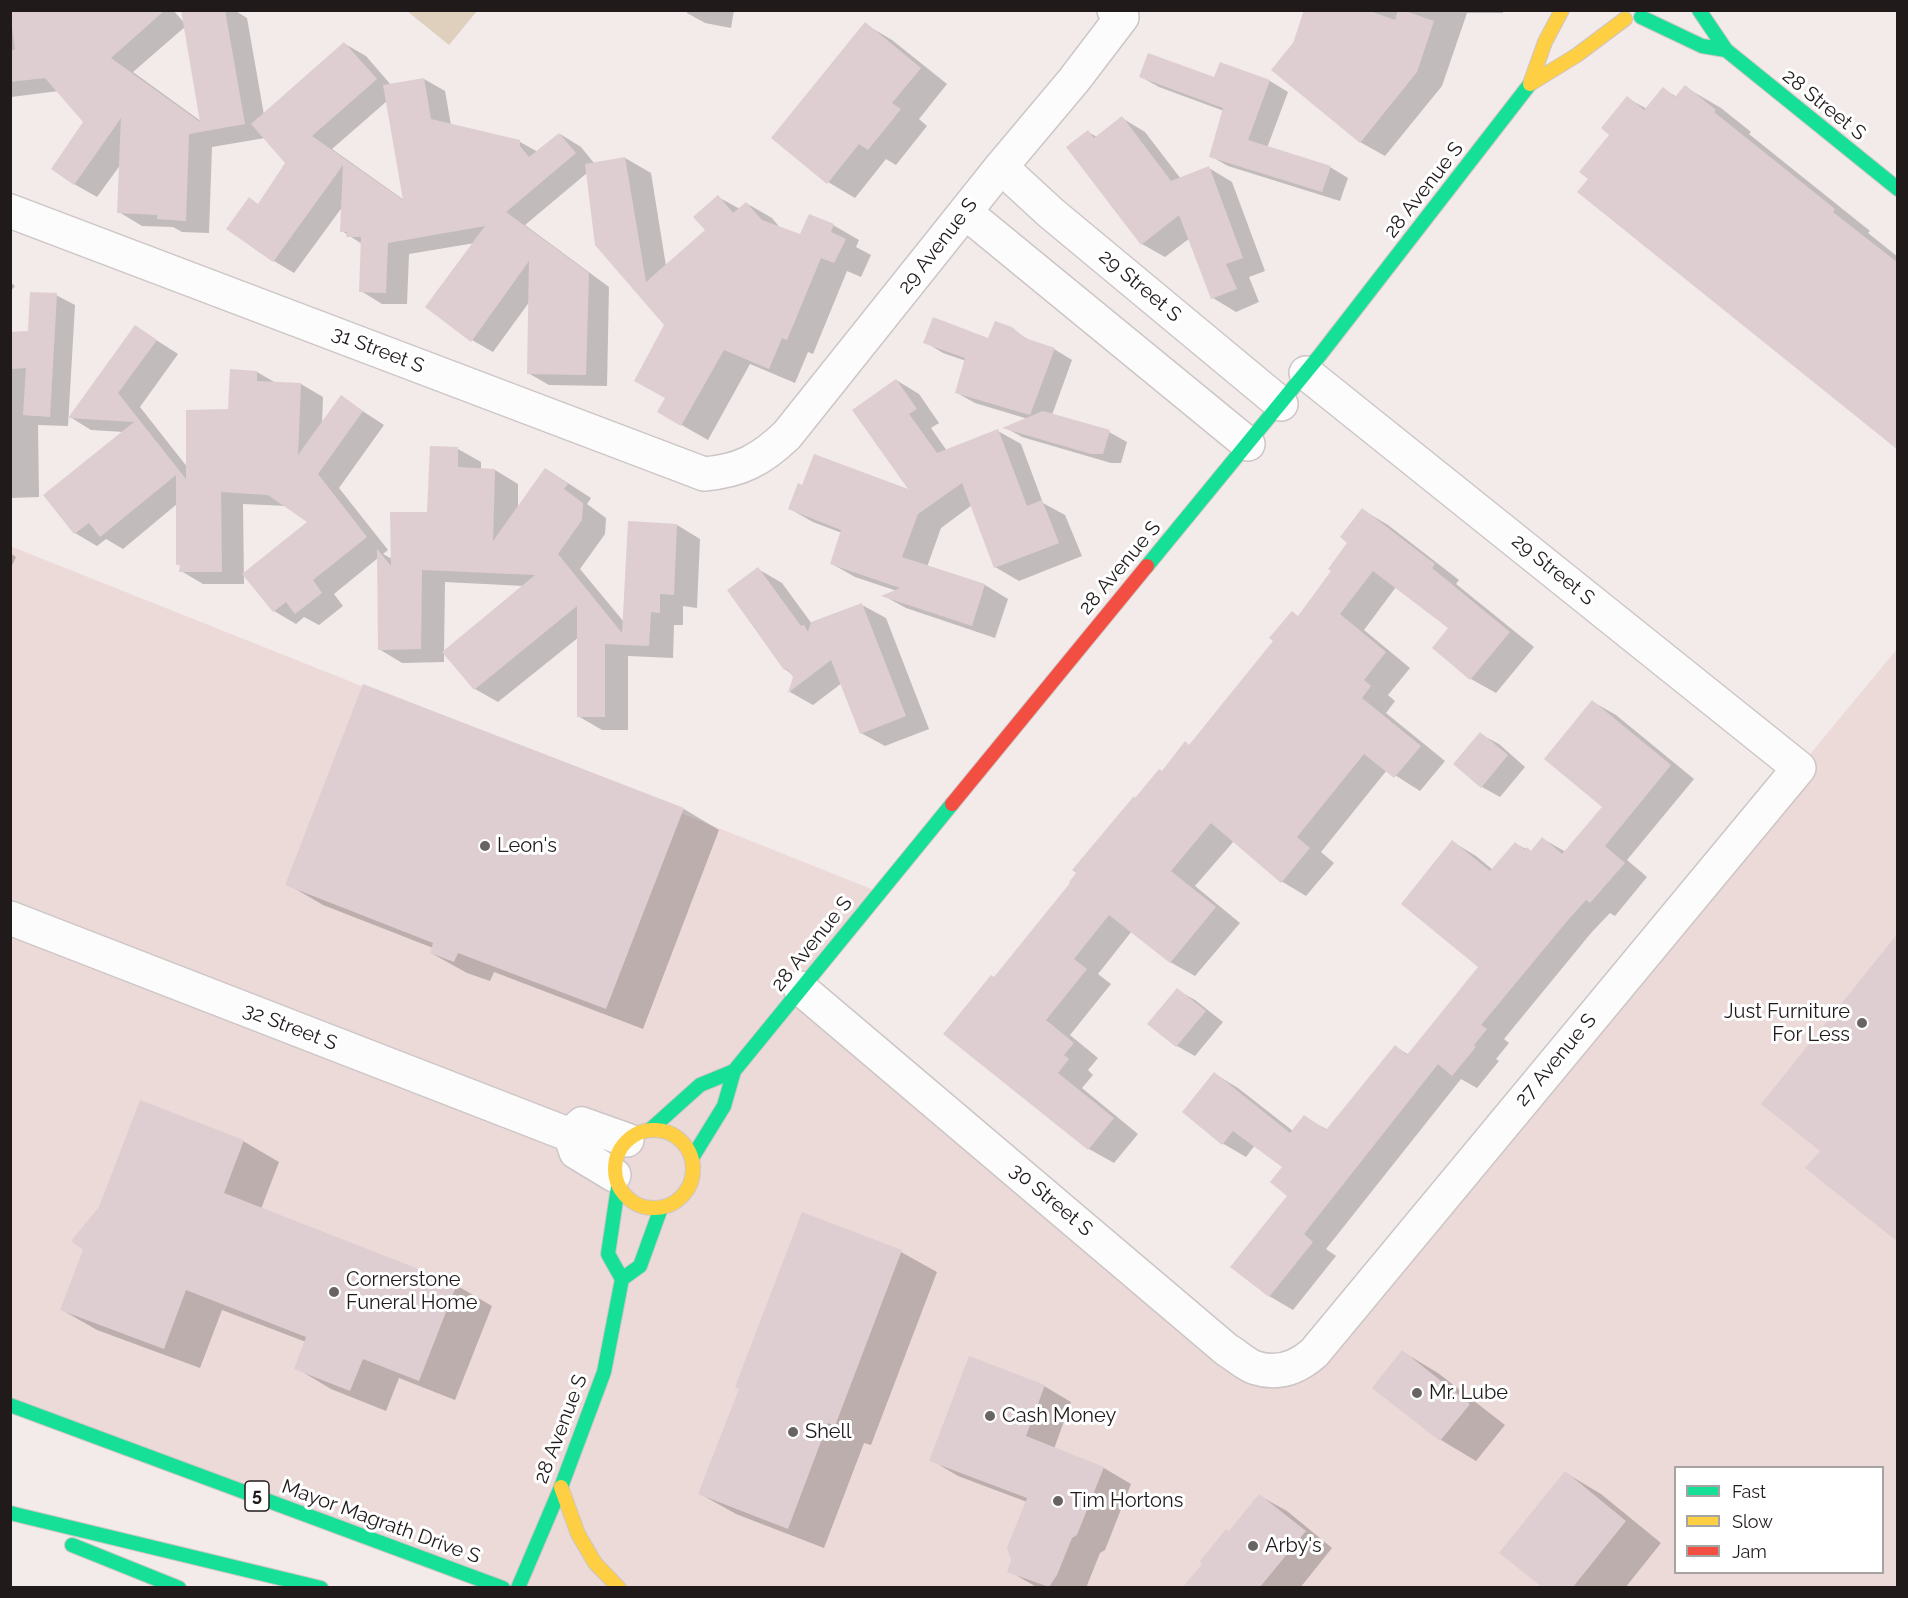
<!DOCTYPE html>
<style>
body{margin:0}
#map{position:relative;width:1908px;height:1598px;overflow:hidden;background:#f3eaea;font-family:Raleway,sans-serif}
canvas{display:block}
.frame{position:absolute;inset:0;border:12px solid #201b1a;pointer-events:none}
.legend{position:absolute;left:1674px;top:1466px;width:210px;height:108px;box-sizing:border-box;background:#fff;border:2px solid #a6a4a3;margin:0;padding:8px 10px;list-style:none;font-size:18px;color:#201b1a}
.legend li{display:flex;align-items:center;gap:12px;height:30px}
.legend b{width:30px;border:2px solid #a6a4a3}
</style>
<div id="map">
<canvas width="1908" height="1598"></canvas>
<div class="frame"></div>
<ul class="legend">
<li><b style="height:8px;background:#16e098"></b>Fast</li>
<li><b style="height:8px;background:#ffcf43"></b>Slow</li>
<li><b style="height:8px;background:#f24e42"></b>Jam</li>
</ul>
</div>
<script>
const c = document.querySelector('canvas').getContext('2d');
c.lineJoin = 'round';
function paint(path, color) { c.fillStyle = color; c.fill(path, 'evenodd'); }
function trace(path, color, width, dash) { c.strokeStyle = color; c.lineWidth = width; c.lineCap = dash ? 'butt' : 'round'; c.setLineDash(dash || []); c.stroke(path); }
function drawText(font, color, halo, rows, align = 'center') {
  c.font = font + ' Raleway,sans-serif'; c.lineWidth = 6; c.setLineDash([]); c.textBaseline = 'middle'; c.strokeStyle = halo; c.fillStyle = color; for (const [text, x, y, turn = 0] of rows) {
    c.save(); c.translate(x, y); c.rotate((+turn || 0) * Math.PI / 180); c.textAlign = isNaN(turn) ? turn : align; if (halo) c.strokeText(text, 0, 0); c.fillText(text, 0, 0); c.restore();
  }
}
const built = new Path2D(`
 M 10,546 L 879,892 L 800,988 L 1227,1350 L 1284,1370 L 1557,1060 L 1897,649 L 1897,1587 L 503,1587 L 11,1402 ZM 1676,1468 L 1882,1468 L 1882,1572 L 1676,1572 Z`);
const green = new Path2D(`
 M 407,11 L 477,11 L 449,45 Z`);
const shadow = new Path2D(`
 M 10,10 L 173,10 L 186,25 L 188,10 L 234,10 L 247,18 L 264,115 L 345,44 L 366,56 L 391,85 L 424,79 L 445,91 L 451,125 L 520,142 L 538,152 L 560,134 L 581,147 L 594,163 L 625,158 L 651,173 L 666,266 L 707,230 L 718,197 L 740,209 L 746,203 L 772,218 L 781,229 L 801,236 L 833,225 L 859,240 L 856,247 L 871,255 L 861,277 L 847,271 L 813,354 L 808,352 L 795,383 L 750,364 L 708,440 L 659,412 L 667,398 L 666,325 L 587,173 L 525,225 L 609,287 L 607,386 L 549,385 L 528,373 L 530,301 L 493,352 L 472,340 L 475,243 L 409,254 L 407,304 L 382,304 L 361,291 L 362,244 L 342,231 L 343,206 L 294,273 L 274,261 L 250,199 L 259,205 L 287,162 L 265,138 L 212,147 L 209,233 L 182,232 L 173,227 L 142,226 L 119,212 L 121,164 L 97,197 L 74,184 L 85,122 L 59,91 L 11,97 L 10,107 ZM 186,26 L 202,122 L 133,72 ZM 387,101 L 404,200 L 332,149 Z
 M 687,10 L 734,10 L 731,28 L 705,23 L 687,13 Z
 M 1357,10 L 1503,10 L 1503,13 L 1467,13 L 1442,86 L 1385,156 L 1360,142 Z
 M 865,24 L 892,40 L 947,84 L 919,119 L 927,126 L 896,165 L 886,159 L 855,198 L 828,182 Z
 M 1221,64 L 1270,81 L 1288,92 L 1267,148 L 1330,167 L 1348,178 L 1340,201 L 1228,166 L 1210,156 L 1224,111 L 1159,87 L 1141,77 L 1215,79 Z
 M 1685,87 L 1721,108 L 1751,132 L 1749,134 L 1870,231 L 1868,233 L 1898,257 L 1898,446 L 1590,179 L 1627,98 L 1647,109 L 1663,89 L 1677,97 Z
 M 1122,118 L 1145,132 L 1181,179 L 1209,168 L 1232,182 L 1265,271 L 1249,277 L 1259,302 L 1236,312 L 1213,298 L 1190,238 L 1165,257 L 1142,244 L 1088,132 L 1097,137 Z
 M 10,282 L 15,286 L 10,292 Z
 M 56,295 L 75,305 L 68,426 L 38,425 L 39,497 L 10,498 L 10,333 L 29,333 Z
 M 136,327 L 178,354 L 140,407 L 188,468 L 257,372 L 276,383 L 301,384 L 323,397 L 322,425 L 341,397 L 384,425 L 339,488 L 388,550 L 383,554 L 392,559 L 429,513 L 458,449 L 481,462 L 481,470 L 495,470 L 518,484 L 518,509 L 546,469 L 591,498 L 587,504 L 606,518 L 605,534 L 580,569 L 624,622 L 629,523 L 677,525 L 700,539 L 697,608 L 683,606 L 683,625 L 674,625 L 673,658 L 628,656 L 628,730 L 602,730 L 578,716 L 579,637 L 498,702 L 475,689 L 444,652 L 444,662 L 402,663 L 379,649 L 378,558 L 334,594 L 343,606 L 319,625 L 304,617 L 296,624 L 274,611 L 310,522 L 287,506 L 243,504 L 244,584 L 203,584 L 181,571 L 181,566 L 178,564 L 177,504 L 123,549 L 106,539 L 97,546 L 75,533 L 124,432 L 91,430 L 70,417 ZM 445,582 L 524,586 L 444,652 Z
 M 1011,329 L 1034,343 L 1054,349 L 1072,360 L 1052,415 L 1109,432 L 1127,442 L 1121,463 L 1111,463 L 1022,437 L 1006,428 L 1028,419 L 975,403 L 957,393 L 966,361 L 943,353 L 925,342 L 989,340 Z
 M 896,380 L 919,394 L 939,423 L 931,428 L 947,451 L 998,431 L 1021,444 L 1043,503 L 1065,515 L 1082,556 L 1019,581 L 995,567 L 972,505 L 941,528 L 927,567 L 985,585 L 1008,599 L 995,638 L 906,608 L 884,596 L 897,591 L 855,577 L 832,564 L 842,533 L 813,522 L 790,509 L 912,492 Z
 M 1363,510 L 1388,525 L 1459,580 L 1456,584 L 1534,647 L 1496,693 L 1471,679 L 1451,628 L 1396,587 L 1364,630 L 1410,668 L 1388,695 L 1395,701 L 1386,713 L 1445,761 L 1420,791 L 1387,770 L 1321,852 L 1334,863 L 1306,896 L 1281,881 L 1234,841 L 1195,886 L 1240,923 L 1195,976 L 1170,962 L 1132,931 L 1098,974 L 1111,984 L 1070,1035 L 1098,1058 L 1088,1070 L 1093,1075 L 1082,1088 L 1138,1134 L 1114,1163 L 1089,1149 L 994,979 L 1072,883 L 1136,799 L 1190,746 L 1299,617 L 1333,571 L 1349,543 Z
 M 10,553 L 16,557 L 10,570 Z
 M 758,569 L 782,583 L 812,624 L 862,605 L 886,618 L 929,729 L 885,746 L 861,733 L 842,683 L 813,705 L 790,692 L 795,677 L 785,669 Z
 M 364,686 L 684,809 L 719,830 L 643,1029 L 494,972 L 490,981 L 467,973 L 431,953 L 433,948 L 323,905 L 287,884 Z
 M 1593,702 L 1616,715 L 1694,779 L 1627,860 L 1647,877 L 1615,916 L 1610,913 L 1591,933 L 1504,1039 L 1509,1043 L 1496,1059 L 1499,1061 L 1477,1088 L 1461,1079 L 1326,1249 L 1336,1256 L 1293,1310 L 1269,1296 L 1289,1196 L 1284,1166 L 1255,1145 L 1246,1157 L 1222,1143 L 1215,1074 L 1238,1088 L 1293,1131 L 1304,1117 L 1328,1130 L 1396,1047 L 1409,1055 L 1480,967 L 1453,842 L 1476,856 L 1493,870 L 1516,844 L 1532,852 L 1543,839 L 1566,852 L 1604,807 Z
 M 1480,734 L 1499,744 L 1525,767 L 1500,797 L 1482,787 L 1455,764 Z
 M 1177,990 L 1195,1000 L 1223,1022 L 1195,1056 L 1177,1046 L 1150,1024 Z
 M 243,1141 L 279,1162 L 261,1209 L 456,1285 L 492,1306 L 455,1400 L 399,1378 L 386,1411 L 331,1389 L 296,1368 L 306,1342 L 222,1310 L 200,1368 L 97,1330 L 62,1310 Z
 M 901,1252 L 937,1272 L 871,1445 L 864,1443 L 824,1548 L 736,1514 L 700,1494 Z
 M 1403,1352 L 1438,1373 L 1505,1425 L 1476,1461 L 1441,1440 Z
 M 1044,1386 L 1071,1402 L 1054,1449 L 1104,1468 L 1131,1484 L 1105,1550 L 1100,1553 L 1086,1588 L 1038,1588 L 1009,1571 L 1027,1502 L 958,1476 L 931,1460 Z
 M 1566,1473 L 1601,1494 L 1661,1543 L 1625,1588 L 1544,1588 L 1501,1553 Z
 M 1260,1496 L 1287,1511 L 1332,1548 L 1300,1588 L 1185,1588 Z`);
const building = new Path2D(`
 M 10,10 L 165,10 L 111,58 L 200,122 L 181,10 L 225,10 L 245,124 L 189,134 L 186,221 L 157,219 L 157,215 L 117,213 L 121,118 L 74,185 L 51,169 L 83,122 L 45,78 L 10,82 L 10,50 L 15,50 Z
 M 1304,10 L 1367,10 L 1395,20 L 1398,10 L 1402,10 L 1434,21 L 1417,72 L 1360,143 L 1271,70 L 1293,43 Z
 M 865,22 L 921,68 L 892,103 L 901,109 L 868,150 L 859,144 L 827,184 L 771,138 Z
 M 344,42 L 377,79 L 312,136 L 403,200 L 383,85 L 424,78 L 431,119 L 520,140 L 520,146 L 529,157 L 559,133 L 576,153 L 506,212 L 589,273 L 586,375 L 527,374 L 529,261 L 471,342 L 425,307 L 485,226 L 388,243 L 386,293 L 359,292 L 361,237 L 346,237 L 347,232 L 340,232 L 343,165 L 273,262 L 226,229 L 249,197 L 258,204 L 285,163 L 251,124 Z
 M 1148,53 L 1214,77 L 1220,62 L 1270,80 L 1248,140 L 1331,166 L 1322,192 L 1209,157 L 1223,108 L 1139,77 Z
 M 1685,85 L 1716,110 L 1714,112 L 1835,209 L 1833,212 L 1898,263 L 1898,450 L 1577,192 L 1588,179 L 1579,172 L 1609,135 L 1601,128 L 1627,96 L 1644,110 L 1663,87 L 1675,97 Z
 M 1122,116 L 1171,181 L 1209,166 L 1243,258 L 1226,264 L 1237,289 L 1211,299 L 1179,215 L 1141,245 L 1066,147 L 1088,130 L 1094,138 Z
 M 625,157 L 646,282 L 705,230 L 693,217 L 718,195 L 733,213 L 746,202 L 762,220 L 800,234 L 809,214 L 834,224 L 831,232 L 846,239 L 834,263 L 821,258 L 787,340 L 782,338 L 769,369 L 724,350 L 681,426 L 657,412 L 665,398 L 634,381 L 664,325 L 595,245 L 585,164 Z
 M 30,292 L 57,293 L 50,417 L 23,415 L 26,368 L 10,369 L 10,332 L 28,331 Z
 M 933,317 L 988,338 L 995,321 L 1012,327 L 1025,338 L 1055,348 L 1030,415 L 955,393 L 965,358 L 923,343 Z
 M 135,325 L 157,340 L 118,393 L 186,479 L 186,410 L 228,409 L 230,369 L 257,371 L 257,381 L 301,383 L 298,455 L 341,395 L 363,411 L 318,474 L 367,537 L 313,580 L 322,593 L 295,614 L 286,602 L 273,612 L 242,574 L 307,522 L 268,495 L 221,492 L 222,572 L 179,572 L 180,565 L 176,565 L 176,475 L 100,537 L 89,523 L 74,534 L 43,495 L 134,422 L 68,418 Z
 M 896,379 L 917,409 L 909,414 L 937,453 L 998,429 L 1027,506 L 1042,500 L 1059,543 L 994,568 L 962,483 L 918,514 L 902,557 L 985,584 L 972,626 L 881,596 L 900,588 L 830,564 L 841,530 L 788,509 L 798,483 L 802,485 L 814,454 L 908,489 L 852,410 Z
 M 1043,411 L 1110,430 L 1103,454 L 1091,454 L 1002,428 Z
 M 430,446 L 458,447 L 458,467 L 495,469 L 493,541 L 545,468 L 568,484 L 564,489 L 583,503 L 582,520 L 558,554 L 622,633 L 628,521 L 677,524 L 674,595 L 660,594 L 660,613 L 651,612 L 649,646 L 605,644 L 605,717 L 577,717 L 577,606 L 474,690 L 442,652 L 535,575 L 422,570 L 421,649 L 378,650 L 377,549 L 391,566 L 390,512 L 427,512 Z
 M 1362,508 L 1435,564 L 1432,568 L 1510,632 L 1470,680 L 1432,648 L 1448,628 L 1373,571 L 1340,614 L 1386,652 L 1364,680 L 1371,686 L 1362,698 L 1421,746 L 1394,778 L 1364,754 L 1297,837 L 1310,848 L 1281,883 L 1211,823 L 1171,871 L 1216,907 L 1170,963 L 1109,915 L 1074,959 L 1087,969 L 1046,1020 L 1074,1043 L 1064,1055 L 1069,1059 L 1058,1073 L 1114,1118 L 1088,1150 L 943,1034 L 991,975 L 994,977 L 1070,883 L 1069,882 L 1076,873 L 1072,870 L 1134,796 L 1135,798 L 1159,769 L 1162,771 L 1185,741 L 1189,745 L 1273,641 L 1269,638 L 1292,611 L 1298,616 L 1331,571 L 1328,569 L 1347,543 L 1340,537 Z
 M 758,567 L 801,626 L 804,625 L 808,632 L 811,622 L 862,603 L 906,716 L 860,734 L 831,660 L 788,693 L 793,677 L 787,669 L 784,670 L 727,590 Z
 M 363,684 L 684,808 L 606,1009 L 458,953 L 454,962 L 430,953 L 433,943 L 285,885 Z
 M 1592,700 L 1671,765 L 1605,846 L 1625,863 L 1590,903 L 1586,900 L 1568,920 L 1481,1025 L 1487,1029 L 1474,1045 L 1476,1047 L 1452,1076 L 1438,1064 L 1304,1234 L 1313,1242 L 1269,1297 L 1230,1267 L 1287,1196 L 1270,1182 L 1282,1167 L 1233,1131 L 1222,1145 L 1182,1112 L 1214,1072 L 1290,1133 L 1304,1115 L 1326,1130 L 1395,1045 L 1407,1055 L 1478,967 L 1401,904 L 1452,840 L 1490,871 L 1515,842 L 1525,850 L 1527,847 L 1531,851 L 1542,837 L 1562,854 L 1602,807 L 1544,759 Z
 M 1480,732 L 1508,755 L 1481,788 L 1453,764 Z
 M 1898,933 L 1898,1242 L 1805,1168 L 1820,1151 L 1761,1104 Z
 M 1177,988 L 1206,1011 L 1176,1047 L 1147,1024 Z
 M 140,1100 L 244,1140 L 224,1193 L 457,1284 L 419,1381 L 363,1359 L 350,1391 L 294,1369 L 306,1337 L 186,1290 L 164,1349 L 60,1310 L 83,1250 L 71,1241 L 99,1207 Z
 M 802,1212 L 902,1250 L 835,1426 L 828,1423 L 788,1529 L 698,1494 L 739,1389 L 735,1387 Z
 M 1402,1350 L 1470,1404 L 1440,1441 L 1372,1388 Z
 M 969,1356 L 1045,1385 L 1026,1436 L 1104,1467 L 1077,1535 L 1072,1538 L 1057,1575 L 1049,1587 L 1007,1572 L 1011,1560 L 1007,1548 L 1027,1498 L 929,1461 Z
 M 1565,1471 L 1626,1521 L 1573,1587 L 1542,1587 L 1499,1553 Z
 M 1259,1494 L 1306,1531 L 1260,1587 L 1183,1587 L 1202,1564 L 1200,1561 L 1226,1529 L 1229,1531 Z`);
const street = new Path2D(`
 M 1001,167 L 1051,213 L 1281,404
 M 10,211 L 704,474 C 740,471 761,460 787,435 L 1001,167 L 1074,80 L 1122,17 L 1114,10
 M 965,212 L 1248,444
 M 10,918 L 570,1135 L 576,1152 L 614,1175
 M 800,988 L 1227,1350 C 1236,1355 1246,1365 1256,1368 C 1278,1375 1297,1368 1314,1353 L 1799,768 L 1306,373
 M 570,1135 L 582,1124 L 627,1140`);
const fast = new Path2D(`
 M 1699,10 L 1726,50 L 1898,189
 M 1641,17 L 1702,46 L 1726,50
 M 1147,566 L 1320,355 L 1530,84
 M 651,1129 L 700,1085 L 734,1071
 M 692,1158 L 724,1106 L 734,1071 L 952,804
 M 622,1279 L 640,1266 L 661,1208
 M 10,1405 L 503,1588
 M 10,1513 L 321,1588
 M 72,1545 L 179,1588
 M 518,1588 L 561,1487 L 604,1372 L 622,1279 L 608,1254 L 618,1187`);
const slow = new Path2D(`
 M 1530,84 L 1577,55 L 1625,19
 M 1530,84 L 1545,42 L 1562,10
 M615 1169a39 39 0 1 1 78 0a39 39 0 1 1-78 0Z
 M 561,1487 L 578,1534 L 595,1563 L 619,1588`);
const jam = new Path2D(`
 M 952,804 L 1147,566`);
const markers = [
 [485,846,6,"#6a6363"],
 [1862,1023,6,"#6a6363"],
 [334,1292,6,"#6a6363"],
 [1417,1393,6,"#6a6363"],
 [990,1416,6,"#6a6363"],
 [793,1432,6,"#6a6363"],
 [1058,1501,6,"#6a6363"],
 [1253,1546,6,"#6a6363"]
];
const shields = [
 [257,1496,24]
];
const shieldNames = [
 ["5",257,1496]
];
const streetNames = [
 ["28 Street S",1824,105,39],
 ["28 Avenue S",1424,190,-52],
 ["29 Avenue S",938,246,-52],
 ["29 Street S",1140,286,40],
 ["31 Street S",378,350,21],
 ["28 Avenue S",1120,568,-50],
 ["29 Street S",1553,570,39],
 ["28 Avenue S",812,944,-51],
 ["32 Street S",290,1027,21],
 ["27 Avenue S",1556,1060,-50],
 ["30 Street S",1051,1200,40],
 ["28 Avenue S",561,1429,-69],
 ["Mayor Magrath Drive S",381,1522,20]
];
const poiNames = [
 ["Leon's",497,846],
 ["Just Furniture",1850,1012,"right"],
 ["For Less",1850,1035,"right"],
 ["Cornerstone",346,1280],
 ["Funeral Home",346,1303],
 ["Mr. Lube",1429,1393],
 ["Cash Money",1002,1416],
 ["Shell",805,1432],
 ["Tim Hortons",1070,1501],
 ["Arby's",1265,1546]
];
paint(built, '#ecdad9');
paint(green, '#dfd0bd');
paint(shadow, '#0003');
paint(building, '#deced2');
trace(street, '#cdc6c6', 36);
trace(fast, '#cdc6c6', 16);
trace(slow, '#cdc6c6', 16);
trace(jam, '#cdc6c6', 16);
trace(street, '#fdfcfc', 33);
trace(fast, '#16e098', 14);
trace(slow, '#ffcf43', 14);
trace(jam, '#f24e42', 14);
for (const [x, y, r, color] of markers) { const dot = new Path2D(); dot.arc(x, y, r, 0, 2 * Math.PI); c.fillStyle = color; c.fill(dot); trace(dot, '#fff', 2); }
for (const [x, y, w] of shields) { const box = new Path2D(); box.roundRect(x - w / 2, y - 15, w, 30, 4.5); c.fillStyle = '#fff'; c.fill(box); trace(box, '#201b1a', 1.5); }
drawText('bold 18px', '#201b1a', null, shieldNames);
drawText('20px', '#201b1a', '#fff', streetNames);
drawText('20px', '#201b1a', '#fff', poiNames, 'left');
</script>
